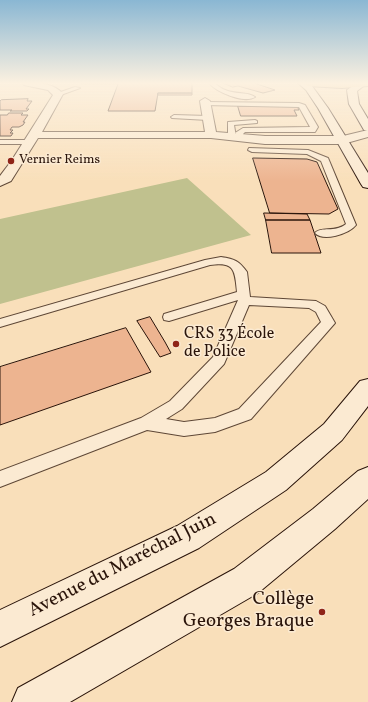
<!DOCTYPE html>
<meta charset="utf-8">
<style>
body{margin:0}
canvas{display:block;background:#f9dfba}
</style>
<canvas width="368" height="702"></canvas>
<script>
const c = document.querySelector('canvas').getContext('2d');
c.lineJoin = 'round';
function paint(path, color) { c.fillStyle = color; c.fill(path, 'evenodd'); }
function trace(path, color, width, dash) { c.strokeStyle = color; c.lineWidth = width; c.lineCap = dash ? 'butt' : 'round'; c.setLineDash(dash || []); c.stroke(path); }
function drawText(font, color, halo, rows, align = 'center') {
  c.font = font + ' Vollkorn,serif'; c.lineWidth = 3; c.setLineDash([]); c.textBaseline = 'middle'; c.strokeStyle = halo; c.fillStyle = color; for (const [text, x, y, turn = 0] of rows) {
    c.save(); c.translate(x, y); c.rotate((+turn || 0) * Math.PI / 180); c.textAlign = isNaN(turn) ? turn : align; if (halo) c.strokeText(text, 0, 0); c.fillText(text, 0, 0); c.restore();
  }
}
const green = new Path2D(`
 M 187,178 L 251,235 L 0,304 L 0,219 Z`);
const building = new Path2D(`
 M 82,83 L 192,83 L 192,93 L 158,93 L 155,111 L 108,111 L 118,84 L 81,84 Z
 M 223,83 L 254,83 L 275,90 L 263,93 L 238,86 L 233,87 Z
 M 158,93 L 192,93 L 192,95 L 158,95 Z
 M 28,99 L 27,101 L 32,101 L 26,109 L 29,109 L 27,111 L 10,111 L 12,110 L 0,110 L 0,101 L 1,100 Z
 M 238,106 L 297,106 L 299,110 L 294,110 L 297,116 L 241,116 Z
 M 9,113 L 23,113 L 21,115 L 28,115 L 23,122 L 25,122 L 23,125 L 19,127 L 12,127 L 10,130 L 13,130 L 10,133 L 13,133 L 11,136 L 0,136 L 0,115 L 7,115 Z
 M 253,158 L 307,159 L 317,162 L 338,209 L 329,214 L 270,213 Z
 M 264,213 L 307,214 L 310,220 L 266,220 Z
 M 266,220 L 310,220 L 321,253 L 272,253 Z
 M 150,317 L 165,342 L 171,353 L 160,357 L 137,321 Z
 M 126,328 L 151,372 L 0,425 L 0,367 Z`);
const service = new Path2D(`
 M 209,83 L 215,83 C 228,97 245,90 255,97 C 245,104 216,92 209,83 Z
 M 75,87 L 80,88 L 58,96 L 55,94 Z
 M 206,102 L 299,103 L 305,105 L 318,127 L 315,132 L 245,132 L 243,134 L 244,138 L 240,140 L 236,138 L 235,133 L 243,128 L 310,127 L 299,107 L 204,105 L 204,103 Z
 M 174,115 L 208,116 L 211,118 L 208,120 L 172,118 L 171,117 Z
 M 255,120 L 257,121 L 257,123 L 234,125 L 236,137 L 232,139 L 228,137 L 228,122 Z
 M 0,140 L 31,140 L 35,142 L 31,144 L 0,144 Z
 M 249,148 L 308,150 L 328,158 L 356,225 C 349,234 323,242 315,233 C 321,226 335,233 346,224 L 321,161 L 307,154 L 252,152 L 248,150 Z
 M 221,257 C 235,259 239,261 247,272 L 250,297 L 316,301 L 325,306 L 335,323 L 251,419 L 215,432 L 184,436 L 147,430 L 0,487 L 0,471 L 141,418 L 170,401 L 213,357 L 238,300 L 169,321 L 164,320 L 163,317 L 164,314 L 237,292 C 235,271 235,261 210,265 L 0,327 L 0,319 L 205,260 ZM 249,305 L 309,308 L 316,312 L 321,322 L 239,409 L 215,418 L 184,422 L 166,419 L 182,409 L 224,364 Z`);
const minor = new Path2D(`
 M 23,83 C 37,83 53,82 63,94 L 42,132 L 205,132 L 200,101 L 205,98 L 210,101 L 216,132 L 265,136 L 343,136 L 368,130 L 368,137 L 343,144 L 265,144 L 211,138 L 38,138 L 11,181 L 0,186 L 0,176 L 12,160 L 53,95 L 48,90 L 24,85 Z`);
const secondary = new Path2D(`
 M 298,83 L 308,83 L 312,86 L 328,108 L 368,173 L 368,188 L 363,187 L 361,184 L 318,108 L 306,90 Z
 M 357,83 L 366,84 L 357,91 L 359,104 L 368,119 L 368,131 L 364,130 L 349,104 L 347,90 Z
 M 368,379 L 368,406 L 342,440 L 286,490 L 199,548 L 0,647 L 0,610 L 177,526 L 266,472 L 324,424 L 360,381 Z
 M 368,467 L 368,499 L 335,529 L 258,593 L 70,702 L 12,702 L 18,688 L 234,569 L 313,509 L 358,471 Z`);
const primary = new Path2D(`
 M 303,83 L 368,83 L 368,86 L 342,88 L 308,86 Z`);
const markers = [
 [11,161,4,"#8f2418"],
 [176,344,4,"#8f2418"],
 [322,612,4,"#8f2418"]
];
const farPoinames = [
 ["Vernier Reims",19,161]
];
const poiNames = [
 ["CRS 33 École",184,335],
 ["de Police",184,353]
];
const nearStreetnames = [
 ["Avenue du Maréchal Juin",123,566,-27]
];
const nearPoinames = [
 ["Collège",314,601],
 ["Georges Braque",314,623]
];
paint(green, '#c0c18e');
paint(building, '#edb490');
trace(building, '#2a140a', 1);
trace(service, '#5e4736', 2);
trace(minor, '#5e4736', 2);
trace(secondary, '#2a140a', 2);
trace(primary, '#2a140a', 2);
paint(service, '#fbead2');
paint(minor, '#fbead2');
paint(secondary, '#fbead2');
paint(primary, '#ecc07d');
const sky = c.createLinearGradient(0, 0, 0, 181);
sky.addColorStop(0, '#8ab7d3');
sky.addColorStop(0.46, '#fcf1e0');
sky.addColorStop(1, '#fcf1e000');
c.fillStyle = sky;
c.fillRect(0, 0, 368, 181);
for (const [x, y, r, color] of markers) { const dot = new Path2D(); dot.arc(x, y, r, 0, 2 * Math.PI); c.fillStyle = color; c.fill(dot); trace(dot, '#fbead2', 1.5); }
drawText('13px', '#2a140a', '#fbead2', farPoinames, 'left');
drawText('16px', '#2a140a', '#fbead2', poiNames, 'left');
drawText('19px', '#2a140a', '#fbead2', nearStreetnames);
drawText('19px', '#2a140a', '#fbead2', nearPoinames, 'right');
</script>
